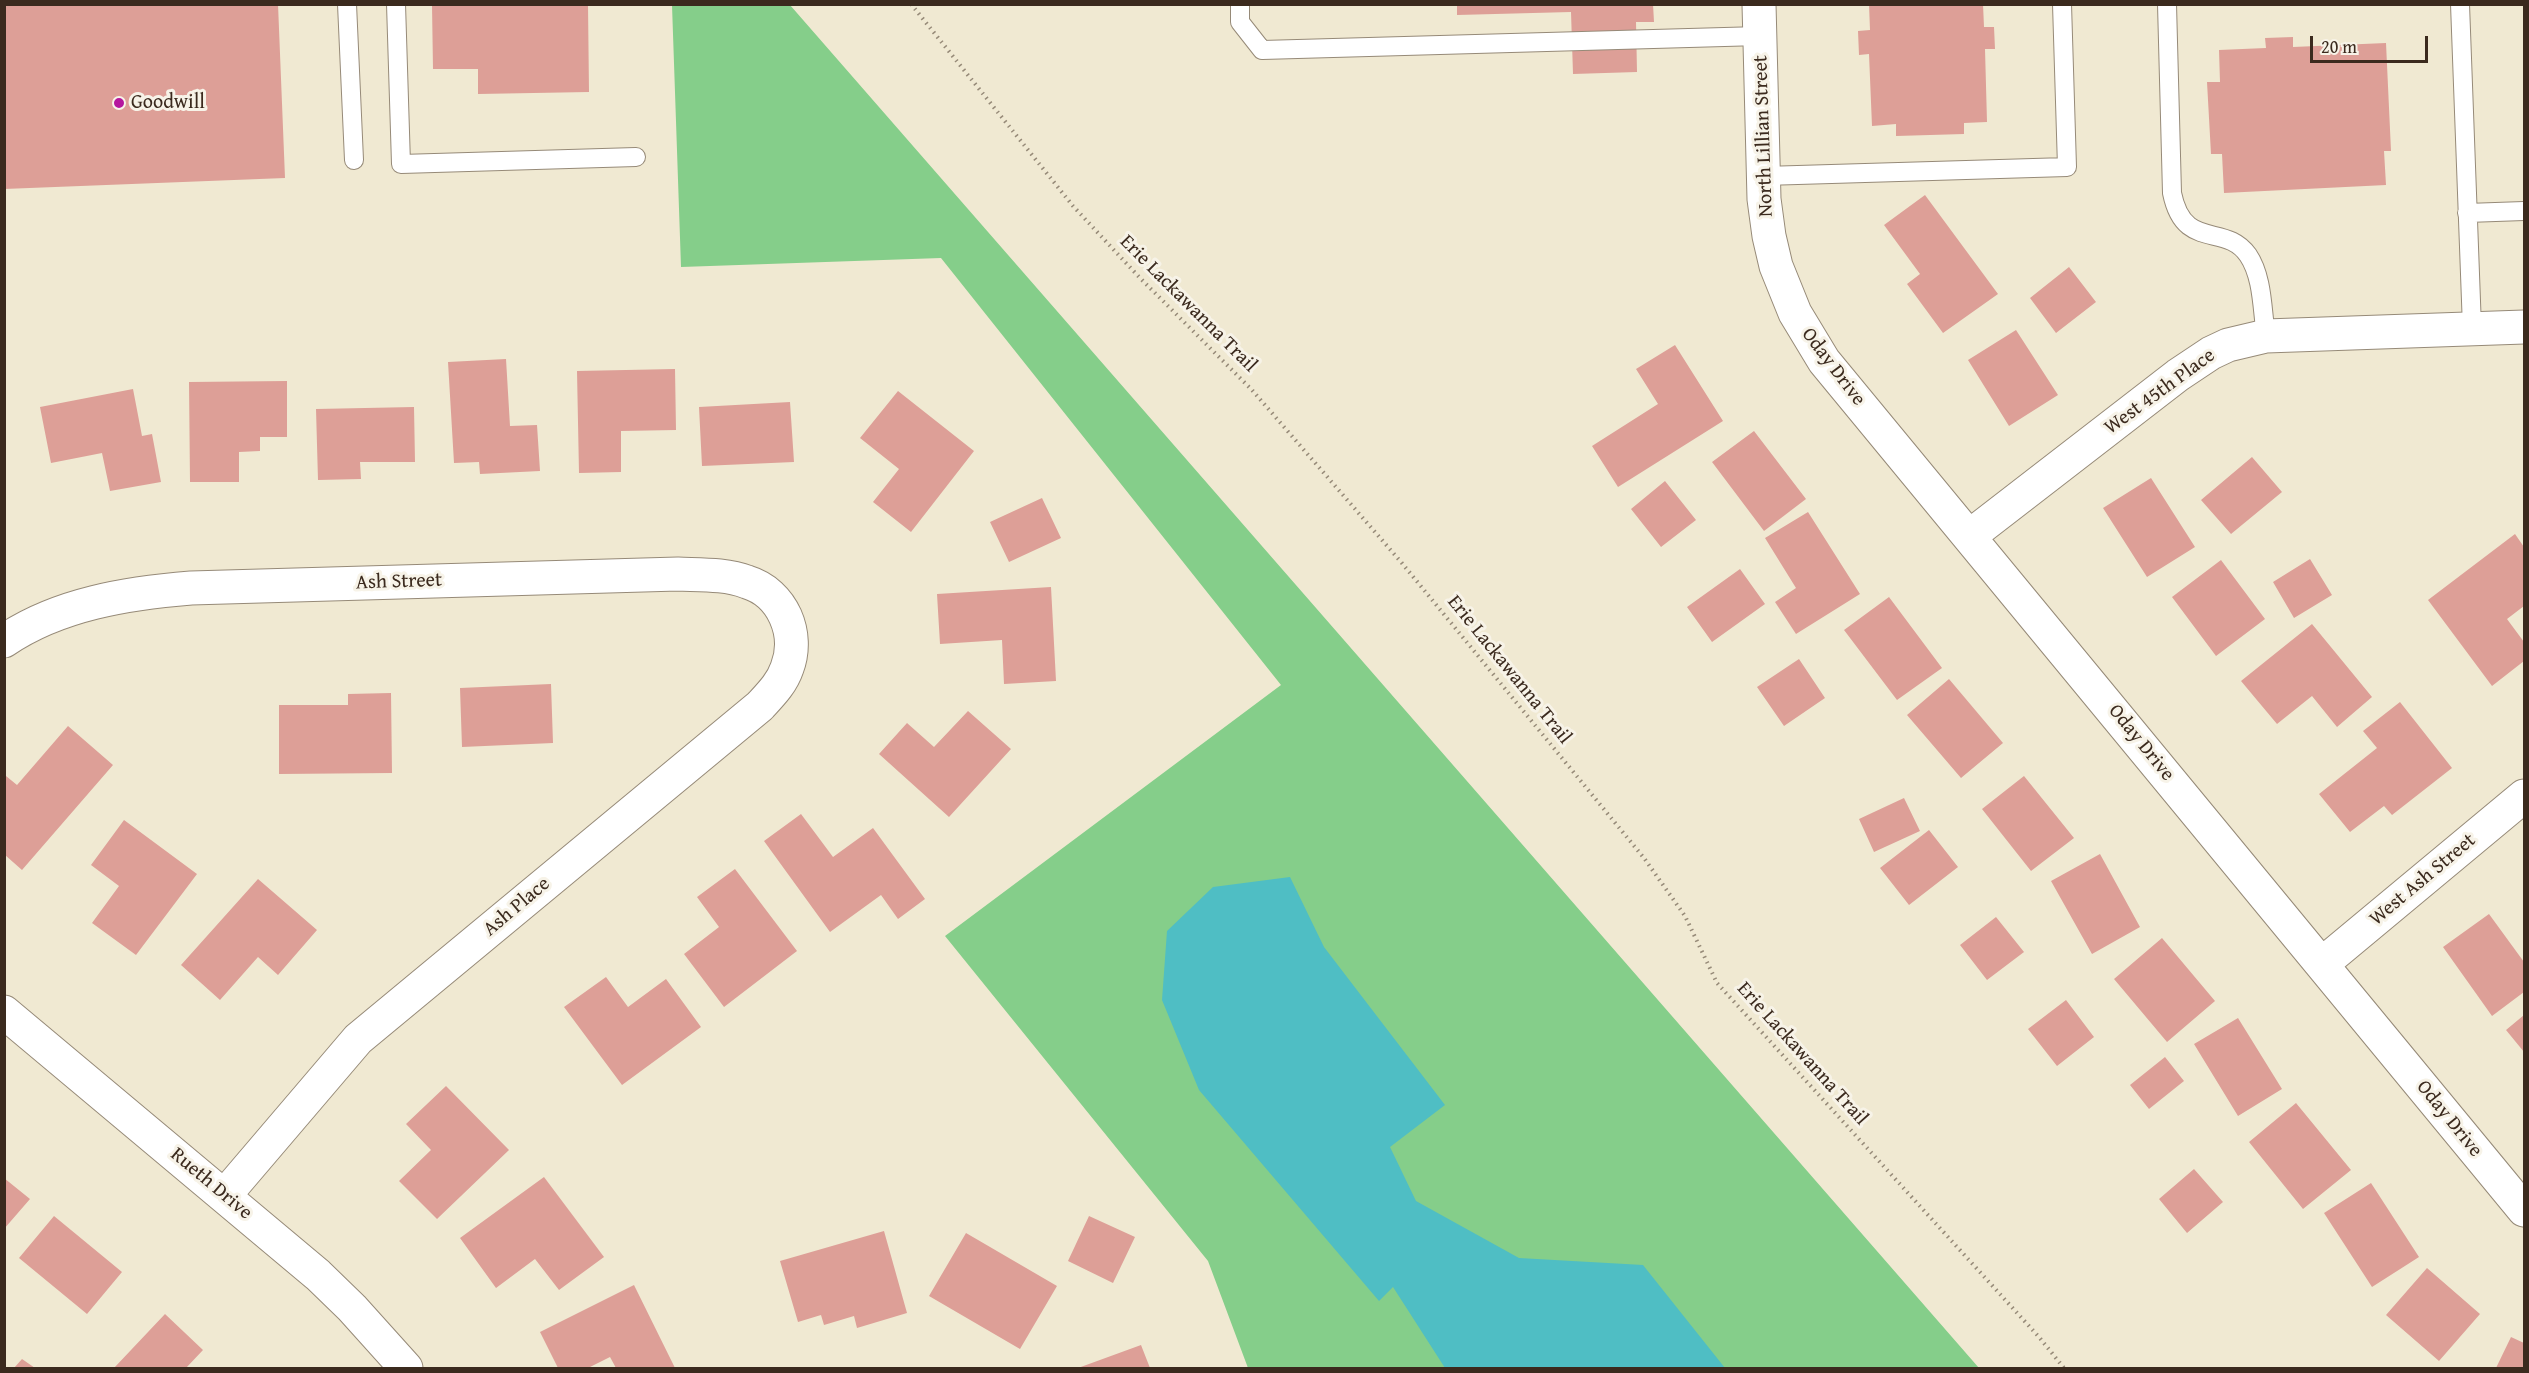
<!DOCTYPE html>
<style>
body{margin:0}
#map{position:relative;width:2529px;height:1373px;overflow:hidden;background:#f0e9d2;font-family:"Gentium Book Plus",serif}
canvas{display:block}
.frame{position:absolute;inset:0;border:6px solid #3b2a1e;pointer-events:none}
.scale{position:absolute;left:2310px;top:36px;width:118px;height:27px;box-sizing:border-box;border:3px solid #3b2a1e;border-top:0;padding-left:8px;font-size:18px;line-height:21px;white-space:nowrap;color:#3b2a1e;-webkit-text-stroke:4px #f7f3e8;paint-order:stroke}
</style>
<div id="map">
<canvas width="2529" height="1373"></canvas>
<div class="frame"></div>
<div class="scale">20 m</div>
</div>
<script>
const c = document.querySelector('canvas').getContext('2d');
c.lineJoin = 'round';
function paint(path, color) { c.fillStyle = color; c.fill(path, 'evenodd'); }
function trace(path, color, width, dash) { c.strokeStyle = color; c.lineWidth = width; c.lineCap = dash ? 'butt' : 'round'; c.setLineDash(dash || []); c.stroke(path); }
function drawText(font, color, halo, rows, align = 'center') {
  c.font = font + ' "Gentium Book Plus",serif'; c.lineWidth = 6; c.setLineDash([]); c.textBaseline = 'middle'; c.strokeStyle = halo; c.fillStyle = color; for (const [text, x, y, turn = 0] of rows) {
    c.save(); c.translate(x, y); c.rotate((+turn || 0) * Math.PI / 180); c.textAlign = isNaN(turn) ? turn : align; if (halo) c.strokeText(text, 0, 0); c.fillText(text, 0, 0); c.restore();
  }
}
const green = new Path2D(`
 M 672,5 L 790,5 L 1979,1368 L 1248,1368 L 1208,1261 L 945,936 L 1281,685 L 941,258 L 681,267 Z`);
const water = new Path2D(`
 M 1290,877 L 1324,947 L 1445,1105 L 1390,1147 L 1416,1201 L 1519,1258 L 1643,1265 L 1725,1368 L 1445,1368 L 1393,1287 L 1379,1301 L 1199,1090 L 1162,1000 L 1167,931 L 1213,887 Z`);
const building = new Path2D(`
 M 4,4 L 278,4 L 285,178 L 4,189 Z
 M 1457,4 L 1653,4 L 1654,22 L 1636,22 L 1637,72 L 1573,74 L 1571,12 L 1457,15 Z
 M 1869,4 L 1983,4 L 1984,27 L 1994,27 L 1995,49 L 1985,49 L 1987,122 L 1964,123 L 1964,134 L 1896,136 L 1896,124 L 1872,126 L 1869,54 L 1859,55 L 1858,31 L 1870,30 Z
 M 432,5 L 588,5 L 589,92 L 478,94 L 478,69 L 433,69 Z
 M 2293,37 L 2293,47 L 2386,43 L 2391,151 L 2384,151 L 2386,185 L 2224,193 L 2222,154 L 2211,154 L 2207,82 L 2220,82 L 2219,50 L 2266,48 L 2265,38 Z
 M 1925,195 L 1998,294 L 1943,333 L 1907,284 L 1920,274 L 1884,225 Z
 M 2069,267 L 2096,302 L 2056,333 L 2030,298 Z
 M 2016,330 L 2058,395 L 2009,426 L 1968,360 Z
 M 1675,345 L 1723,421 L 1618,487 L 1592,446 L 1658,404 L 1636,369 Z
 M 506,359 L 510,426 L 537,425 L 540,471 L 480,474 L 479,462 L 454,463 L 448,362 Z
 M 675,369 L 676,430 L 621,431 L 621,472 L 579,473 L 577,371 Z
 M 287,381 L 287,437 L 260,437 L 260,451 L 239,452 L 239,482 L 190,482 L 189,382 Z
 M 133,389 L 142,436 L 152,434 L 161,482 L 110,491 L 102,453 L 51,463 L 40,407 Z
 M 898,391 L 974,451 L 911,532 L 873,502 L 899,469 L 860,438 Z
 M 790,402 L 794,462 L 702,466 L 699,407 Z
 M 414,407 L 415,462 L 360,462 L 361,479 L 318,480 L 316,409 Z
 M 1754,431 L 1806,499 L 1764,531 L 1712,462 Z
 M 2252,457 L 2282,492 L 2231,534 L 2201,500 Z
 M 2151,478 L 2195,547 L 2147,577 L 2103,508 Z
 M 1665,481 L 1696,520 L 1661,547 L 1631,509 Z
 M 1042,498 L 1061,538 L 1009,562 L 990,522 Z
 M 1808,512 L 1860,594 L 1796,634 L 1775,602 L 1796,588 L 1765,538 Z
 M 2515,534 L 2524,547 L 2524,606 L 2507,619 L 2524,642 L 2524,661 L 2492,686 L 2428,600 Z
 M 2310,559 L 2332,595 L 2294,618 L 2273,582 Z
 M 2221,560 L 2265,619 L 2216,656 L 2172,597 Z
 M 1740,569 L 1765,604 L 1712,642 L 1687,607 Z
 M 1051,587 L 1056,681 L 1004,684 L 1002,640 L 940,644 L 937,594 Z
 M 1889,597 L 1942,668 L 1897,700 L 1844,630 Z
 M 2312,624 L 2372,697 L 2337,727 L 2312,696 L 2277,724 L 2241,681 Z
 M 1799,659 L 1825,698 L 1784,726 L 1757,687 Z
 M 1949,679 L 2003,743 L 1961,778 L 1907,715 Z
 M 551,684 L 553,743 L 462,747 L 460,688 Z
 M 391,693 L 392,773 L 279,774 L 279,705 L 348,705 L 348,694 Z
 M 2400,702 L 2452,768 L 2392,815 L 2384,806 L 2350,832 L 2319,794 L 2377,748 L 2363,731 Z
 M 968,711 L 1011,749 L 949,817 L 879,754 L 907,723 L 934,747 Z
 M 68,726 L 113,765 L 22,870 L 5,855 L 5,777 L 6,776 L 17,785 Z
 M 2024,776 L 2074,838 L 2031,871 L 1982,809 Z
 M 1904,798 L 1920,831 L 1874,852 L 1859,819 Z
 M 801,814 L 833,857 L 873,828 L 925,899 L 898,919 L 881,895 L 830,932 L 764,841 Z
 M 124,820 L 197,874 L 136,955 L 92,923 L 119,886 L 91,865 Z
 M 1929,830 L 1958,867 L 1909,905 L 1880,868 Z
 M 2100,854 L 2140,927 L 2092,954 L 2051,881 Z
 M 735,869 L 797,951 L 724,1007 L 684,954 L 719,927 L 697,897 Z
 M 258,879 L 317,930 L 278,975 L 258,957 L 220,1000 L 181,965 Z
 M 2489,914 L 2524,962 L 2524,992 L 2492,1016 L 2443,947 Z
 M 1996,917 L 2024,952 L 1987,980 L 1960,945 Z
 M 2162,938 L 2215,1001 L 2167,1042 L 2114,979 Z
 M 606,977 L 628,1007 L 666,979 L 701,1027 L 622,1085 L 564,1007 Z
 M 2066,1000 L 2094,1037 L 2057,1066 L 2028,1029 Z
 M 2524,1015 L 2524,1052 L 2506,1030 Z
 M 2238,1018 L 2282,1089 L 2238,1116 L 2194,1044 Z
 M 2165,1057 L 2184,1081 L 2149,1109 L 2130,1085 Z
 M 446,1086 L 509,1150 L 437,1219 L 399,1181 L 431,1150 L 406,1124 Z
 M 2296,1103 L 2351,1170 L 2303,1209 L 2249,1142 Z
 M 2194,1169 L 2223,1202 L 2187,1233 L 2159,1199 Z
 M 544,1177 L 604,1257 L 559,1290 L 535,1259 L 496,1288 L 460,1238 Z
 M 4,1178 L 30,1199 L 4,1229 Z
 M 2371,1183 L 2419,1257 L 2372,1287 L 2324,1213 Z
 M 54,1216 L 122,1272 L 87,1314 L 19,1258 Z
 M 1089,1216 L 1135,1237 L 1113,1283 L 1068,1261 Z
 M 884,1231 L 907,1313 L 857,1328 L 854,1316 L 824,1325 L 821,1315 L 798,1322 L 780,1261 Z
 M 966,1233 L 1057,1286 L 1020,1349 L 929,1296 Z
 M 2427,1268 L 2480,1314 L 2439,1361 L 2386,1315 Z
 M 634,1285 L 675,1368 L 616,1368 L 610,1357 L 588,1368 L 558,1368 L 540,1332 Z
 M 165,1314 L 203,1350 L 186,1368 L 114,1368 Z
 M 2511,1337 L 2524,1343 L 2524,1368 L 2496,1368 Z
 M 1141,1345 L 1150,1368 L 1078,1368 Z
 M 22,1359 L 35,1368 L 14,1368 Z`);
const path = new Path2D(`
 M 911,4 L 1073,206 L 1140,278 L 1252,390 L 1401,562 L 1644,858 L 1685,916 L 1717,983 L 2039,1337 L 2064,1368`);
const lane = new Path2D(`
 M 347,4 L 354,160
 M 396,4 L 401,164 L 636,157
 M 1240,4 L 1240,22 L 1262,50 L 1760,36
 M 2167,4 L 2172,193 C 2184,252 2225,222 2248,255 C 2263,277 2262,310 2266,336
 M 2460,4 L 2472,328
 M 1764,176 L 2067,167 L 2062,4
 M 2467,213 L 2524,211`);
const street = new Path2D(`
 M 1759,4 L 1764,199 L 1769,236 L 1776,266 L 1795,313 L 1824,361 L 2524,1210
 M 1971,535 L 2178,375 L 2211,353 L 2228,345 L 2266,336 L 2524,327
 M 4,641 C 58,604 128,593 191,588 L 678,574 C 701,575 726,574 747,582 C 783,593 800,634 787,668 C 782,683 771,694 760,706 L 358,1039 L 225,1195
 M 2322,964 L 2524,796
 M 4,1012 L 318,1275 L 352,1308 L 406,1368`);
const markers = [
 [119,103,6,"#b5179e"]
];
const poiNames = [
 ["Goodwill",131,103]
];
const streetNames = [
 ["North Lillian Street",1764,136,-92],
 ["Erie Lackawanna Trail",1188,304,45],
 ["Oday Drive",1833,367,53],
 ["West 45th Place",2160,392,-36],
 ["Ash Street",399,582,-2],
 ["Erie Lackawanna Trail",1509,670,51],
 ["Oday Drive",2141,743,51],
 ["West Ash Street",2423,880,-40],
 ["Ash Place",517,907,-40],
 ["Erie Lackawanna Trail",1802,1054,48],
 ["Oday Drive",2449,1119,51],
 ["Rueth Drive",211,1184,40]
];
paint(green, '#85ce8a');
paint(water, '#4fbec4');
paint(building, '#dd9f97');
trace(lane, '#968a78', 20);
trace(street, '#968a78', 35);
trace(path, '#968a78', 4, [1.5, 4.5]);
trace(lane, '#fff', 18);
trace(street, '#fff', 33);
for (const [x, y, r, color] of markers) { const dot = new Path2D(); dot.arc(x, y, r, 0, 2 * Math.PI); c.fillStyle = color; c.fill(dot); trace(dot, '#f7f3e8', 2); }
drawText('20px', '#3b2a1e', '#f7f3e8', poiNames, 'left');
drawText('20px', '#3b2a1e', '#f7f3e8', streetNames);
</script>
